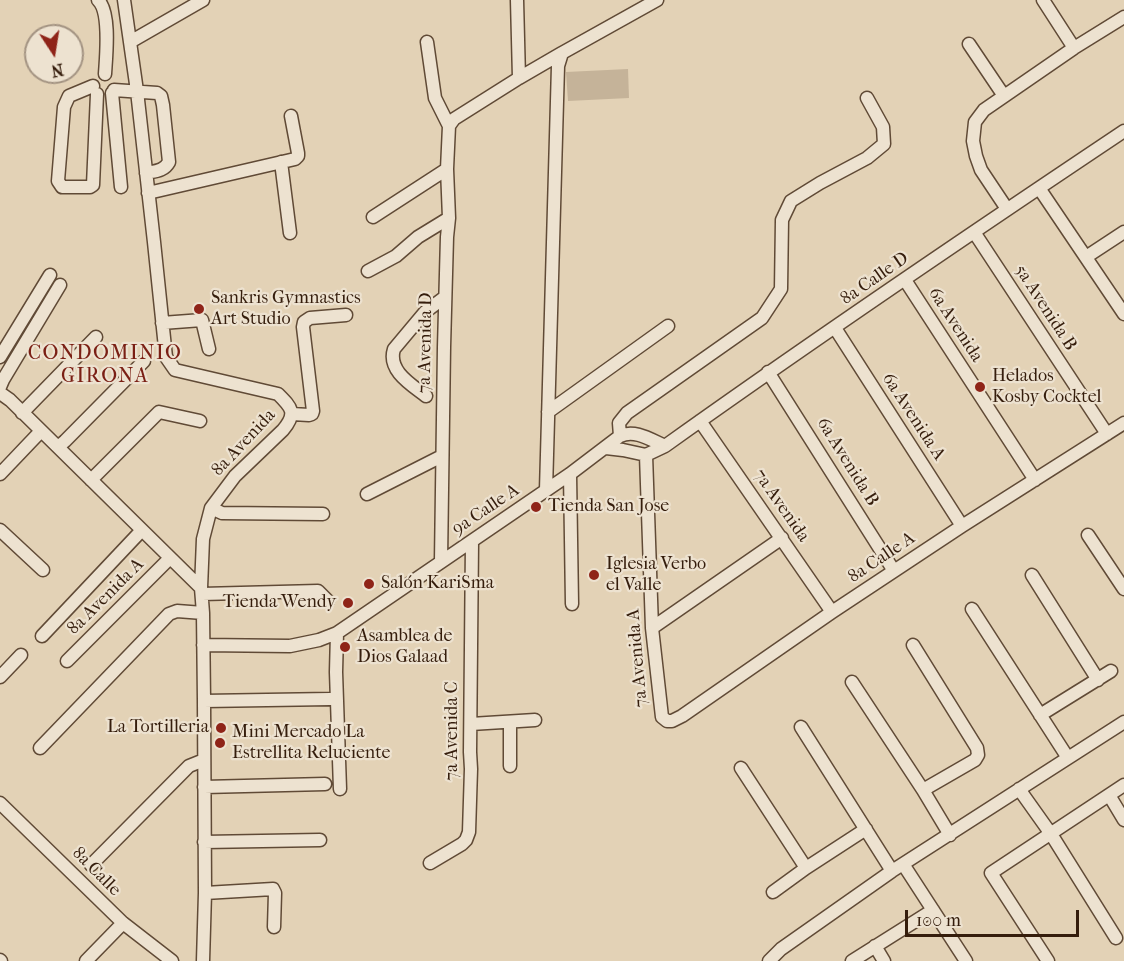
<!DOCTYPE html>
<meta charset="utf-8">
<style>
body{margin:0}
#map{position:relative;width:1124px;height:961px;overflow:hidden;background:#e3d2b6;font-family:"IM FELL French Canon",serif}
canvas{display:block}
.north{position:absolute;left:24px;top:24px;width:60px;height:60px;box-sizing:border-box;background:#ede2d0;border:2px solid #a39382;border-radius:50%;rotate:168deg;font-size:16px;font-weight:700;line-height:24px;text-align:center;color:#351d0c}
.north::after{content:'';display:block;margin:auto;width:21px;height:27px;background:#8f2418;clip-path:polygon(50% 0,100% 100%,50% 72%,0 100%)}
.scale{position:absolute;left:905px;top:910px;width:174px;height:27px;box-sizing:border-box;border:3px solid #351d0c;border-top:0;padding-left:8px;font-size:18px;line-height:21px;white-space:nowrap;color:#351d0c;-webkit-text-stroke:4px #ede2d0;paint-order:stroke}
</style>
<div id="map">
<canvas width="1124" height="961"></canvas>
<div class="north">N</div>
<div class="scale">100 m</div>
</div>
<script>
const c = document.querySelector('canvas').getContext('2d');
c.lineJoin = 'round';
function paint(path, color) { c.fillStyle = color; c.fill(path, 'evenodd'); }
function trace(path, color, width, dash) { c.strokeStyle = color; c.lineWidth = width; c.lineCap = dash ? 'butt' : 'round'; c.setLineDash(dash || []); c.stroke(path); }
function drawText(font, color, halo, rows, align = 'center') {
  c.font = font + ' "IM FELL French Canon",serif'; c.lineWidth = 4.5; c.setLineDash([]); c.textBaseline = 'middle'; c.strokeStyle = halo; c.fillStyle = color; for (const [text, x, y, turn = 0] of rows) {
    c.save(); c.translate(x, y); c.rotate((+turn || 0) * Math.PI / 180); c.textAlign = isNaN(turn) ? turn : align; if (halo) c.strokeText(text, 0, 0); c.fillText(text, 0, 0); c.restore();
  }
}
const green = new Path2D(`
 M 628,69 L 629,98 L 568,101 L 566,72 Z`);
const minor = new Path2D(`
 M 98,0 C 111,12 106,57 105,74
 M 124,0 L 137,91 L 154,242 L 166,357 L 175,370 L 278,394 C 292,408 297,413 283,430 L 235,476 L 211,508 L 203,539 L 201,588 L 203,613 L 204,701 L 205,893 L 203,961
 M 517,0 L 519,78
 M 1043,0 L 1074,48
 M 130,42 L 203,0
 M 427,42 L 435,98 L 449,126
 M 969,44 L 1004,96
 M 93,86 L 69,96 L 64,107 L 58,181 L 62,187 L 90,187 L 93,185 L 97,94
 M 114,90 L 157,93 L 161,96 L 163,105 L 169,162 C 164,171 156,171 146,173
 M 112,93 L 121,187
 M 449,126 L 454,119 L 519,78 L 562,53
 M 281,162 L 290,233
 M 1039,188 L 1124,314
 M 148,193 L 295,159 L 298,156 L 298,153 L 291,116
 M 1007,209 L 981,170 L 976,156 L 973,141 L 975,122 L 984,110 L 1074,48 L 1124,17
 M 373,217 L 447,169
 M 974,232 L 1107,434
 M 1086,257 L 1124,232
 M 368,271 L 396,256 L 418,237 L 449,218
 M 905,280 L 1035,480
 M 162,323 L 202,320 L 209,349
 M 835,328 L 962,526
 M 0,357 L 50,275
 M 768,372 L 894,571
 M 0,387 L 3,380 L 60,285
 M 0,393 L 10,400 L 201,588
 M 426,396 C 412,385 387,371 394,349 L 425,312 L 445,297
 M 548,412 L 668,326
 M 22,413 L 96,337
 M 292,414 L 309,415 L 312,414 L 313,411 L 303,327 L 304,322 L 310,318 L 346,315
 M 700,421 L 832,612
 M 620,436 L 619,423 L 627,413 L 762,318 L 781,289 L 782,220 L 791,201 L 820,183 L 867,158 L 884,144 L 883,127 L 867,98
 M 58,447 L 65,441 L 144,361
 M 606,448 L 623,450 L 646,455
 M 646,455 L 652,628 L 662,717 L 667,721 L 672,721 L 682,716 L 832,612 L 962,526 L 1124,423
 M 646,455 L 665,446 C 816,338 970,234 1124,131
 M 0,474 L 41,431
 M 570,474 L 572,604
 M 91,480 L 159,412 L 200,421
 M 546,490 L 558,66 L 562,53 L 657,0
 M 367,494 L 442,456
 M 211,508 L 222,513 L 323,514
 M 0,530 L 43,570
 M 1088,535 L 1124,589
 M 441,561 L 444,347 L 447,237 L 449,218 L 447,169 L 449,126
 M 1032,575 L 1098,680
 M 202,594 L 318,591 L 328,601
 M 972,609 L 1068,758
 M 652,628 L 782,538
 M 337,633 L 336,672 L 340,789
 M 42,636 L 142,530
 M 203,645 L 290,646 L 319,640 L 337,633 L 570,474 L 620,436 C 635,429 651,440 665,446
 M 913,645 L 977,748 L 978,755 L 975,760 L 923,790
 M 67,661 L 170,558
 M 0,677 L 21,655
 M 852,682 L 923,790 L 950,835
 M 204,701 L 330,699
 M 1040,715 L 1111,671
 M 510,722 L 510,766
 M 471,724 L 535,720
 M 801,727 L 892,871
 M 40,748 L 169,614 L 177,611 L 203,613
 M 741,768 L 806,868
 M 204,787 L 325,784
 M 1019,789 L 1051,834 L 1116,938
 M 1109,795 L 1124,820
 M 0,803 L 123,923 L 172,961
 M 204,842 L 320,840
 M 430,863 L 462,844 L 466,840 L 469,832 L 471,769 L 470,752 L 472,542
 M 903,864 L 966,961
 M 91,865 L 189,766 L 204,760
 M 773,892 L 806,868 L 866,829
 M 205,893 L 273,889 L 275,893 L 274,927
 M 875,946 L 884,961
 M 0,960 L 1,961
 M 86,961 L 123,923
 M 769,961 L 781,949 L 892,871 L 1124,722
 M 852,961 L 933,910
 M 1048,961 L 991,873 L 1124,785`);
const markers = [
 [199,309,6,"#8f2418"],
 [980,387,6,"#8f2418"],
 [536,507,6,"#8f2418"],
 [594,575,6,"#8f2418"],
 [369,584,6,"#8f2418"],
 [348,603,6,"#8f2418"],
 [345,647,6,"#8f2418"],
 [221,728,6,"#8f2418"],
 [220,743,6,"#8f2418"]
];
const streetNames = [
 ["8a Calle D",875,279,-35],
 ["5a Avenida B",1045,308,57],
 ["6a Avenida",955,325,57],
 ["7a Avenida D",426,343,-89],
 ["6a Avenida A",913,417,57],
 ["8a Avenida",244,443,-47],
 ["6a Avenida B",847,462,58],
 ["7a Avenida",781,506,55],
 ["9a Calle A",486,510,-34],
 ["8a Calle A",882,558,-34],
 ["8a Avenida A",106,597,-45],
 ["7a Avenida A",638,658,-95],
 ["7a Avenida C",453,731,-90],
 ["8a Calle",96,872,45]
];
const poiNames = [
 ["Sankris Gymnastics",211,299],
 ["Art Studio",211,320],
 ["Helados",992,377],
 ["Kosby Cocktel",992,398],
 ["Tienda San Jose",548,507],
 ["Iglesia Verbo",606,565],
 ["el Valle",606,586],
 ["Salón KariSma",381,584],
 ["Tienda Wendy",336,603,"right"],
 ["Asamblea de",357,637],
 ["Dios Galaad",357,658],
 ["La Tortilleria",209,728,"right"],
 ["Mini Mercado La",232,733],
 ["Estrellita Reluciente",232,754]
];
const neighbourhoodNames = [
 ["CONDOMINIO",105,354],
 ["GIRONA",105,377]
];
paint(green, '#c5b399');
trace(minor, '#604a36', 15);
trace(minor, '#ede2d0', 12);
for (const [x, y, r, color] of markers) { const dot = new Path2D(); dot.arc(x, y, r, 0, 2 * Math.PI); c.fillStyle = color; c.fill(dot); trace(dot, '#ede2d0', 2); }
drawText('18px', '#351d0c', '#ede2d0', streetNames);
drawText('18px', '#351d0c', '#ede2d0', poiNames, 'left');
c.letterSpacing = '1.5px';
drawText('20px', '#7a1f14', '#ede2d0', neighbourhoodNames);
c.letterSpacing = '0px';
</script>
